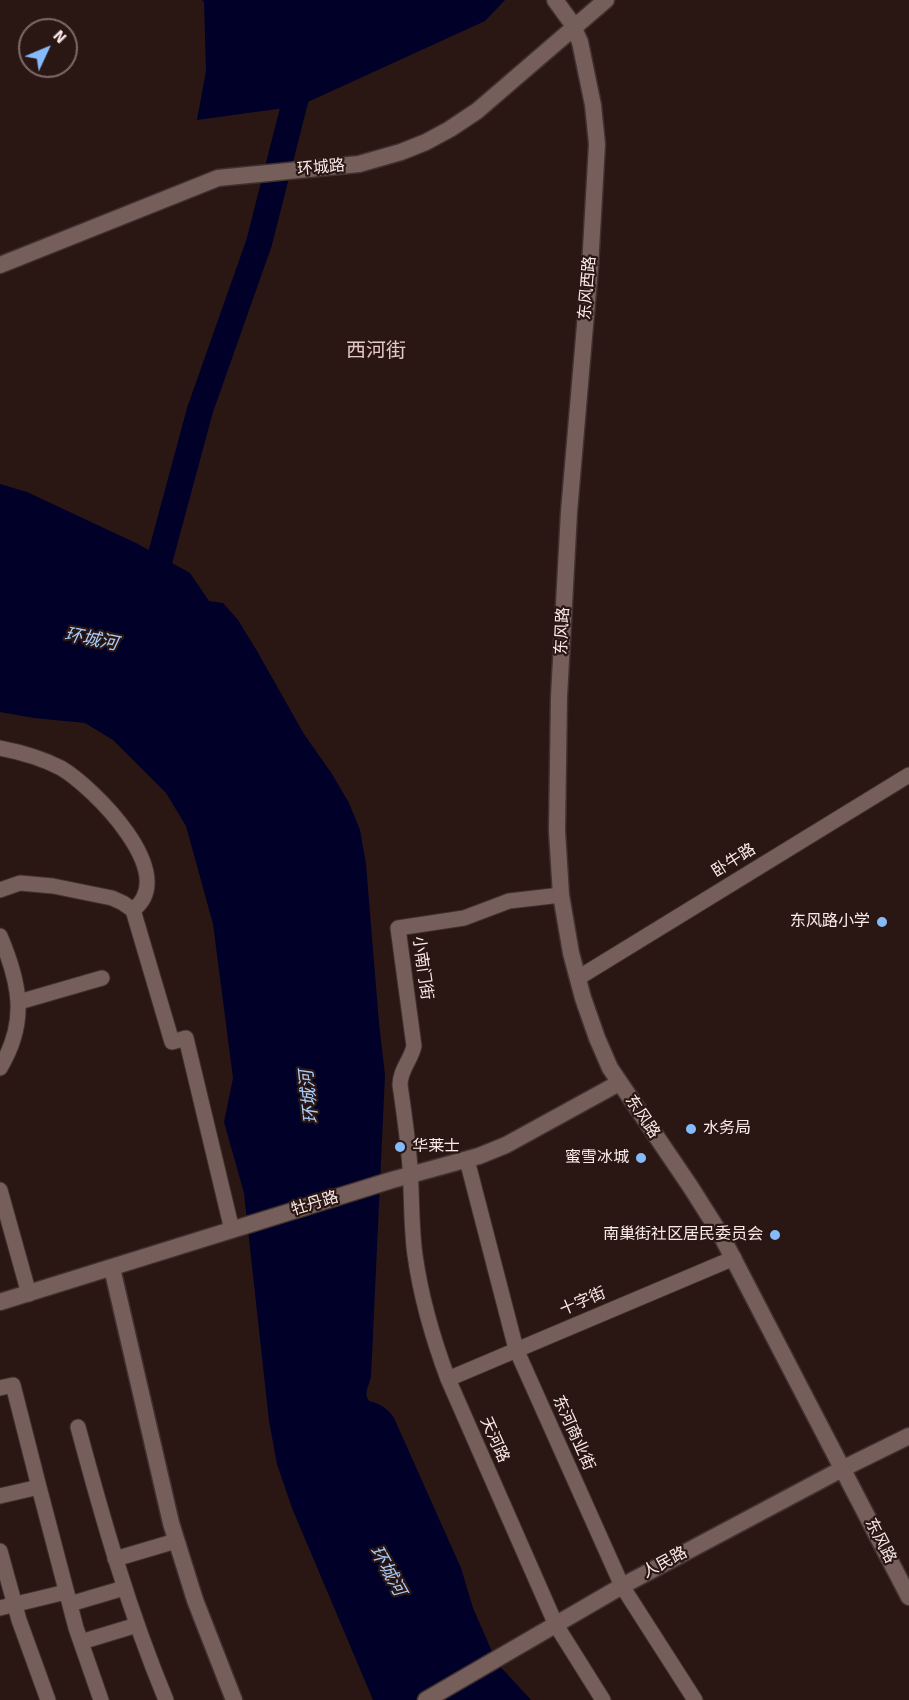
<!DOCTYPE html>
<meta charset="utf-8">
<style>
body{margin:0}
#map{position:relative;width:909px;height:1700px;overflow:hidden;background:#2a1714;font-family:Signika,sans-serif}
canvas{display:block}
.north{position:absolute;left:18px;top:18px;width:60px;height:60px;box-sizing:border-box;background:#2a1714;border:2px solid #7c6b69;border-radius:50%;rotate:46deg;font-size:16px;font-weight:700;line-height:24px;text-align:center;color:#f8eae8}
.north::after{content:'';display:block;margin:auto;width:21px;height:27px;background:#86bbfb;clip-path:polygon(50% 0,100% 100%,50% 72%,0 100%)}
</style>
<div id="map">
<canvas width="909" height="1700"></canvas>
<div class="north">N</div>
</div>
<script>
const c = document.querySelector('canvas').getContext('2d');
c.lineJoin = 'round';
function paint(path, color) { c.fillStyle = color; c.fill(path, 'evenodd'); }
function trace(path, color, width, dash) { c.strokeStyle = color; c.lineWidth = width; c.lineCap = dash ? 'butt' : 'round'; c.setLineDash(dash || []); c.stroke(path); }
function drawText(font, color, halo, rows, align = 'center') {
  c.font = font + ' Signika,"Noto Sans SC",sans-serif'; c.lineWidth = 4.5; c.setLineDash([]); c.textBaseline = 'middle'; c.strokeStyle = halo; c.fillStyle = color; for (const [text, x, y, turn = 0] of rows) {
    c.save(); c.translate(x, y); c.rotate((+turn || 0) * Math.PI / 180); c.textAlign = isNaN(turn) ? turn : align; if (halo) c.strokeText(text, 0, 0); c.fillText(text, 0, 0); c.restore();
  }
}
const water = new Path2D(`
 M 202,0 L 505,0 L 485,21 L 299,106 L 197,120 L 206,71 L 204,2 Z
 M 0,484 L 27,492 L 138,544 L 190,573 L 209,601 L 223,603 L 238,620 L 257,651 L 304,734 L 332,774 L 349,803 L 360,830 L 366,864 L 379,1023 L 385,1075 L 371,1377 C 369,1386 363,1393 369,1401 C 380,1403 388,1409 394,1418 L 461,1568 L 473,1608 L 497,1663 L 531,1700 L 373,1700 L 292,1508 L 277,1464 L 269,1421 L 244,1193 L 224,1122 L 233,1078 L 213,924 L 186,826 L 166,793 L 113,740 L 85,723 L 34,718 L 0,712 Z`);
const river = new Path2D(`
 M 152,588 L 200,410 L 259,243 L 302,74`);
const minor = new Path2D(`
 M 0,748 C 21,752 42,758 61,768 C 93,787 181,874 133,910
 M 0,890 L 20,883 L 53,886 L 112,898 L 123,903 L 133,910 L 172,1042 L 186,1038 L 232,1230
 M 561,895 L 509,901 L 464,918 L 398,928 L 414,1046 C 411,1060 400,1070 400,1085 C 404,1112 408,1140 410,1167 C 412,1197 411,1226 415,1255 C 421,1298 433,1339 448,1379 L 556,1625 L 603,1700
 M 0,936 C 20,983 28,1022 0,1068
 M 578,978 L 909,775
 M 19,1002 L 102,978
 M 467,1160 L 516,1349 L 622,1586 L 695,1700
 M 0,1190 L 29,1294
 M 448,1379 L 734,1258
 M 0,1388 L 13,1385 L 39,1487
 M 78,1427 C 103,1520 129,1611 166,1700
 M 0,1496 L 39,1487 L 76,1628 L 101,1700
 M 0,1551 L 19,1620 L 48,1700
 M 115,1559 L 176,1541
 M 70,1604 L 124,1588
 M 0,1608 L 66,1592
 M 81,1642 L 137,1625`);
const tertiary = new Path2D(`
 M 555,0 L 571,22 L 580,42 L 593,105 L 597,144 L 590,267 L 569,512 L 559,697 L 557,831 L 561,895 L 571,953 L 583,998 L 597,1038 L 610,1068 L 690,1186 L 721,1235 L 909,1597
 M 0,265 L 218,178 L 359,164 L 401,152 L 426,142 L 450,129 L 477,111 L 606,0
 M 112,1268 L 171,1523 L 195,1600 L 234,1700
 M 0,1302 L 392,1180 L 479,1156 L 506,1145 L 619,1083
 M 426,1700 L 622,1586 L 842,1469 L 909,1436`);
const markers = [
 [882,922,6,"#86bbfb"],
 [691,1129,6,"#86bbfb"],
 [400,1147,6,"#86bbfb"],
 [641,1158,6,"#86bbfb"],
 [775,1235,6,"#86bbfb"]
];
const streetNames = [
 ["环城路",321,168,-5],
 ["东风西路",588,288,-85],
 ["东风路",563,631,-87],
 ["卧牛路",734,861,-32],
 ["小南门街",422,968,82],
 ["东风路",642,1117,56],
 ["牡丹路",315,1204,-17],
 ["十字街",583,1302,-23],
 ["东河商业街",573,1433,66],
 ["天河路",494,1440,66],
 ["东风路",880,1541,63],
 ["人民路",665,1563,-28]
];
const poiNames = [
 ["东风路小学",870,922],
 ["水务局",703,1129,"left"],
 ["华莱士",412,1147,"left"],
 ["蜜雪冰城",629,1158],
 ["南巢街社区居民委员会",763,1235]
];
const waterNames = [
 ["环城河",91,640,11],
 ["环城河",310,1097,-96],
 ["环城河",387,1571,61]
];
const quarterNames = [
 ["西河街",376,352]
];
paint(water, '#000028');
trace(river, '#000028', 26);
trace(minor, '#403130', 17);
trace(tertiary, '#403130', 19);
trace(minor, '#765e5b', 15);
trace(tertiary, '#765e5b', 16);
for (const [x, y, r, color] of markers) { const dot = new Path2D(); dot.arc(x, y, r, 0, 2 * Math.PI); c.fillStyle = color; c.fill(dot); trace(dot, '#2a1714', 2); }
drawText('16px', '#f8eae8', '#2a1714', streetNames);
drawText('16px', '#f8eae8', '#2a1714', poiNames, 'right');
drawText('italic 18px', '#a8cdfb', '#2a1714', waterNames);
drawText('20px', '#e4c8c4', '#2a1714', quarterNames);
</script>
